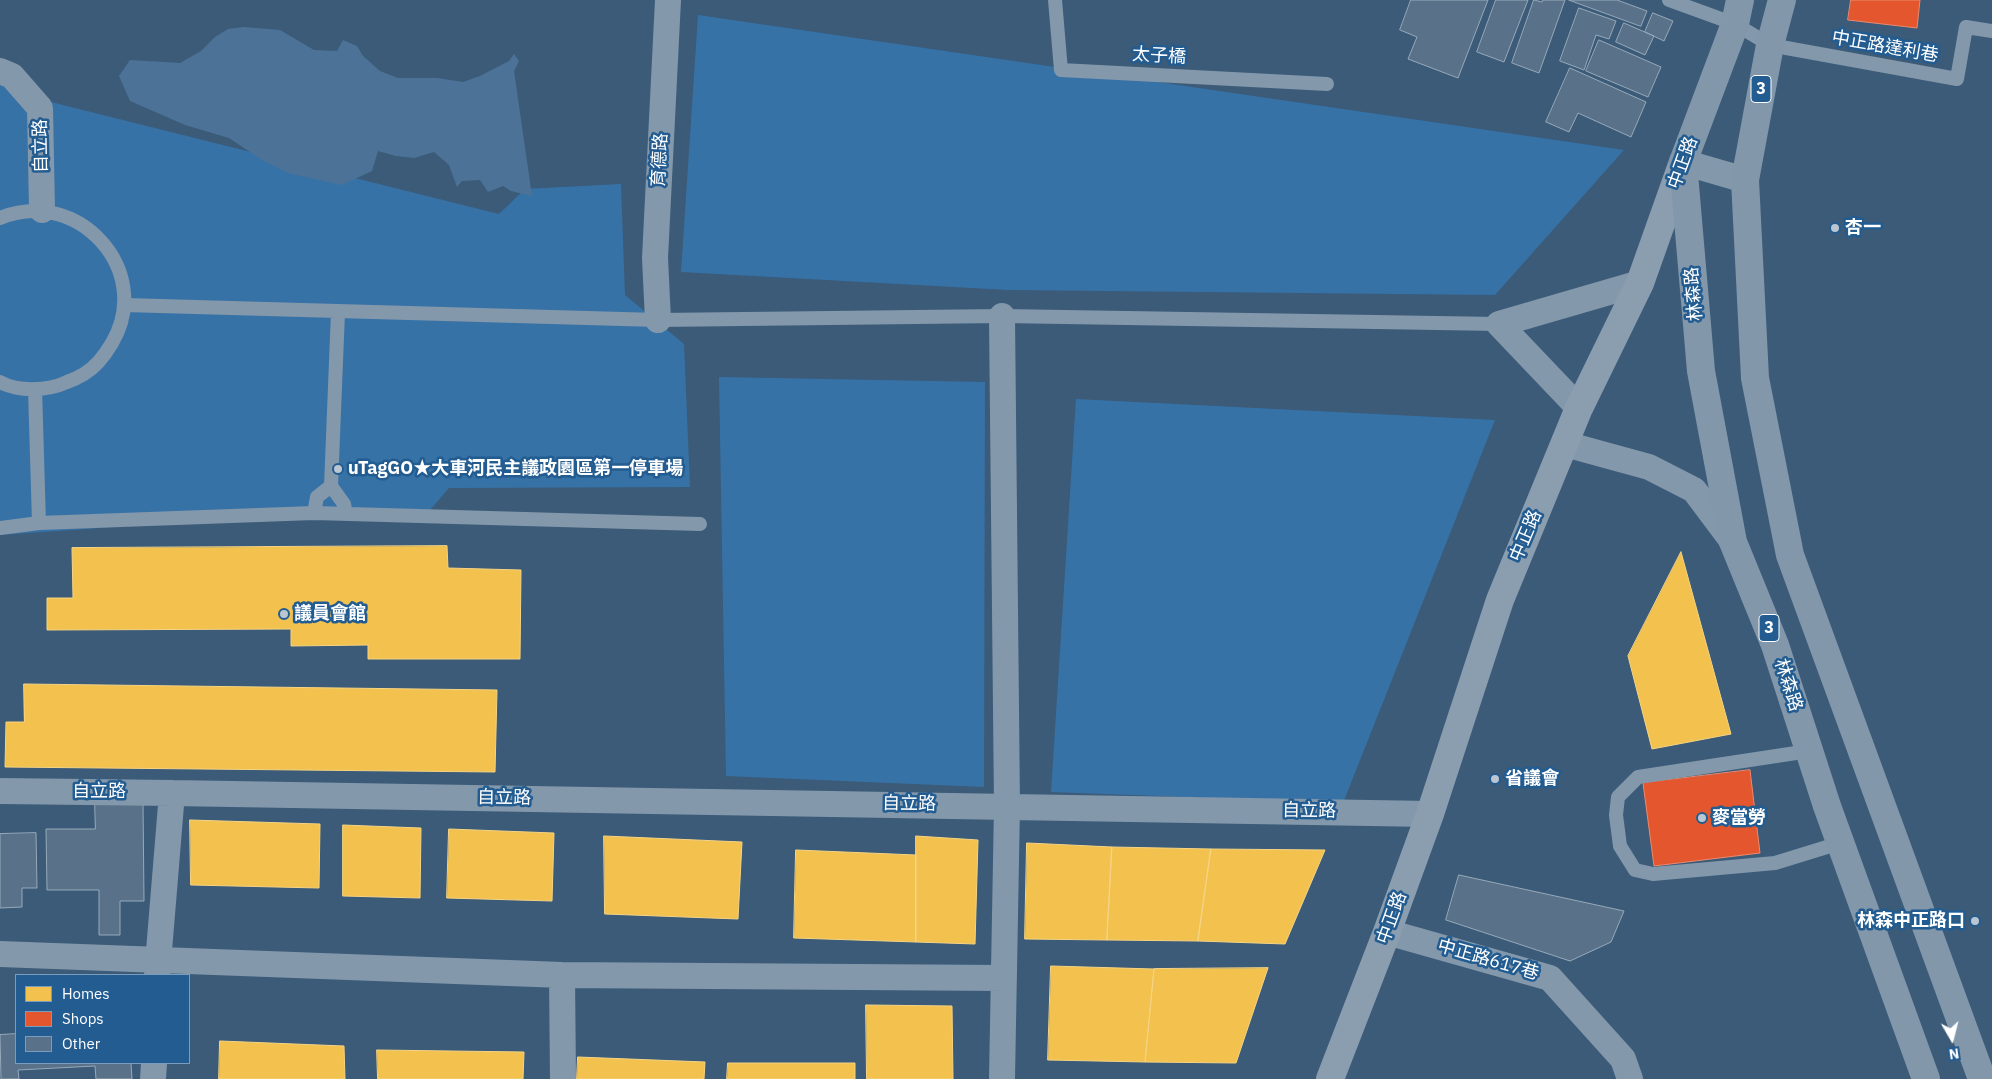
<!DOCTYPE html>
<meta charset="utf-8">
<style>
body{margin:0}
#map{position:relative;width:1992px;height:1079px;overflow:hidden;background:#3b5b78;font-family:"IBM Plex Sans",sans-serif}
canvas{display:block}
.legend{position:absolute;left:15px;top:974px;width:175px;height:90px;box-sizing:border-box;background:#225c91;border:1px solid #7a9dbd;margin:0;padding:6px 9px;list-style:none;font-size:15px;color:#fff}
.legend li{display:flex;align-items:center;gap:10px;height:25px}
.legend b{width:25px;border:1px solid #7a9dbd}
.north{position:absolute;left:1927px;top:1014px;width:50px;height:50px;-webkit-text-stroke:4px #225c91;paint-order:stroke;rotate:172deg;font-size:14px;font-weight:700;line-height:20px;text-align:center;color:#fff}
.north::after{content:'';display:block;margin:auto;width:18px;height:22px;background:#fff;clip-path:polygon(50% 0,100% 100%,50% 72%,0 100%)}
</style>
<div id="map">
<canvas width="1992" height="1079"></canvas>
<ul class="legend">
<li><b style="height:14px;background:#f2c14e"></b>Homes</li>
<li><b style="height:14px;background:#e4572e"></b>Shops</li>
<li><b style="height:14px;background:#597289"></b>Other</li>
</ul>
<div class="north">N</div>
</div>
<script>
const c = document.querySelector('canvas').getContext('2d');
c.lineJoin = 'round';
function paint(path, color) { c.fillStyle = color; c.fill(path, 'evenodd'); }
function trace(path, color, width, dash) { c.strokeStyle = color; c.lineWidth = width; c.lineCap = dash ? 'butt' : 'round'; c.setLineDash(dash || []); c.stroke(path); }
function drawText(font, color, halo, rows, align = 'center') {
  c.font = font + ' "IBM Plex Sans","Noto Sans TC",sans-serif'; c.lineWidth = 5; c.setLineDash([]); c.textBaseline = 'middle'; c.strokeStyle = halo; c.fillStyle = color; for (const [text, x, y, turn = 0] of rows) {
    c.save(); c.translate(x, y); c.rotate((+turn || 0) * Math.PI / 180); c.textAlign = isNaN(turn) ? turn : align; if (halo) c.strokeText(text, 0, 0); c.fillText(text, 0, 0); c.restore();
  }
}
const green = new Path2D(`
 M 698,15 L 1624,150 L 1495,295 L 1008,290 L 681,272 Z
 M 0,85 L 47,101 L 499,214 L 525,189 L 621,184 L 625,295 L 684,344 L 690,487 L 449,488 L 424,517 L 314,513 L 0,535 Z
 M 719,377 L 985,382 L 984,787 L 726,776 Z
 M 1076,399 L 1495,420 L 1343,803 L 1051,792 Z`);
const water = new Path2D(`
 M 244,27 L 280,30 L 314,50 L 337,51 L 343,40 L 357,46 L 363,56 L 380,71 L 398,78 L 437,78 L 463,82 L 480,76 L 509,61 L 514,54 L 519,61 L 514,71 L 532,196 L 511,191 L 503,186 L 488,192 L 480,180 L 462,181 L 457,187 L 449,165 L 434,152 L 414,158 L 396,156 L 378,151 L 372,171 L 342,185 L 288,173 L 262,160 L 229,138 L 185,125 L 130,101 L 119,76 L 130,60 L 180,63 L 201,51 L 215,37 L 228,29 Z`);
const homes = new Path2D(`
 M 447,546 L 448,568 L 521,570 L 520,659 L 368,659 L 368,645 L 291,646 L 291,629 L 47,630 L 47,598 L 73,598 L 72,548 Z
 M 1681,552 L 1731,734 L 1652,749 L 1628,656 Z
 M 24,684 L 497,690 L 495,772 L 5,767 L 6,722 L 24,722 Z
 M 190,820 L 320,824 L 319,888 L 191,885 Z
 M 343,825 L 421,828 L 420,898 L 343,896 Z
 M 449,829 L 554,833 L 552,901 L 447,898 Z
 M 604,836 L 742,842 L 738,919 L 605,914 Z
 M 916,836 L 978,840 L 975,944 L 916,942 Z
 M 1027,843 L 1112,847 L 1107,940 L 1025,939 Z
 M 1112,847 L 1211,849 L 1198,941 L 1107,940 Z
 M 1211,849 L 1325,850 L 1285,944 L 1198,941 Z
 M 796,850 L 916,855 L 916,942 L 794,938 Z
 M 1051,966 L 1154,969 L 1145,1062 L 1048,1060 Z
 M 1268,968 L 1236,1063 L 1145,1062 L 1154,969 Z
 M 866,1005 L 952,1006 L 953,1079 L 867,1079 Z
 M 220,1041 L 344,1046 L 345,1079 L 219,1079 Z
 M 377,1050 L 524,1052 L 523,1079 L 378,1079 Z
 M 578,1057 L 705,1062 L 704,1079 L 577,1079 Z
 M 728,1063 L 855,1063 L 855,1079 L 727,1079 Z`);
const shops = new Path2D(`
 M 1851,0 L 1920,0 L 1917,28 L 1848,20 Z
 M 1750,770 L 1760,853 L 1654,866 L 1643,783 Z`);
const building = new Path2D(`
 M 1411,0 L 1488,0 L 1458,78 L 1408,59 L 1417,37 L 1400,30 Z
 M 1496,0 L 1528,0 L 1504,62 L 1477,52 Z
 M 1534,0 L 1542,2 L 1543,0 L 1565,0 L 1539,73 L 1512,63 Z
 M 1569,0 L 1617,0 L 1647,11 L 1641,26 Z
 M 1579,8 L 1616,21 L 1609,39 L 1596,35 L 1584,70 L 1560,61 Z
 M 1653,13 L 1673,21 L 1664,41 L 1645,32 Z
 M 1624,23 L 1654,36 L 1645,55 L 1616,42 Z
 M 1599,40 L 1661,67 L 1648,97 L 1586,71 Z
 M 1570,68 L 1646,102 L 1631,137 L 1578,113 L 1569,132 L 1546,122 Z
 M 95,803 L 143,803 L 144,901 L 120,901 L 120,935 L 99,935 L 99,890 L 47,890 L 46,829 L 95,829 Z
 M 36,833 L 37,888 L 22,888 L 22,907 L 0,908 L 0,834 Z
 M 1459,875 L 1624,911 L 1611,942 L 1570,961 L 1446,920 Z
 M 16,1034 L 16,1063 L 131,1063 L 132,1079 L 96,1079 L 95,1066 L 18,1070 L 19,1079 L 1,1079 L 0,1035 Z`);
const lane = new Path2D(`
 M 1055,0 L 1061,70 L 1327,84
 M 1669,0 L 1735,24 L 1770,45 L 1957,79 L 1966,27 L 1992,31
 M 0,218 C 77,186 155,270 112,343 C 105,355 96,367 84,374 C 79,377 73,380 67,382 C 48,391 18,392 0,382
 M 124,305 L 658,320 L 1002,316 L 1499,324
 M 35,389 L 39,523
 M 331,486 L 344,504 L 346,514
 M 314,513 L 317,497 L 331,486 L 338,312
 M 0,528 L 39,523 L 314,513 L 700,524
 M 1809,751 L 1638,777 L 1618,797 L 1616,815 L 1620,846 L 1635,870 L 1653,874 L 1775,863 L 1840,843`);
const street = new Path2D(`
 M 0,71 L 12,76 L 40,108 L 42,210
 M 1683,162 L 1745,180
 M 1002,316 L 1007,806 L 1002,1079
 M 658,320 L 655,258 L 668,0
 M 1579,408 L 1499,324 L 1640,283
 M 1565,444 L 1649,467 L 1694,490 L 1733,542
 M 0,791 L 172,793 L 1430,814
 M 1387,932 L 1550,978 L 1623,1059 L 1630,1079
 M 0,954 L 562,975 L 1004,978
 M 157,975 L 172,793
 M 562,975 L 563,1079
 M 153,1079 L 154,1063`);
const secondary = new Path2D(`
 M 1330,1079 L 1387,932 L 1430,814 L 1500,600 L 1579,408 L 1640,283 L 1683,162`);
const primary = new Path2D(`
 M 1740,0 L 1735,24 L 1683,162 L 1701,371 L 1733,542 L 1775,645 L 1827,806 L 1926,1079
 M 1782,0 L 1770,45 L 1745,180 L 1755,378 L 1790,555 L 1982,1079`);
const markers = [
 [1835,228,5,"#bac6d0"],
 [338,469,5,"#bac6d0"],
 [284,614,5,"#bac6d0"],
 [1495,779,5,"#bac6d0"],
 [1702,818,5,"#bac6d0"],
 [1975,921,5,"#bac6d0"]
];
const shields = [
 [1761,89,20],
 [1769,628,20]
];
const shieldNames = [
 ["3",1761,89],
 ["3",1769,628]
];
const streetNames = [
 ["中正路達利巷",1885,47,10],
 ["太子橋",1159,56,3],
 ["自立路",41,146,-91],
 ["育德路",660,160,-87],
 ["中正路",1683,163,-70],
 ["林森路",1694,294,-95],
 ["中正路",1526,536,-67],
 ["林森路",1788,685,72],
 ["自立路",99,792],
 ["自立路",504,798,1],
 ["自立路",909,804,1],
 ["自立路",1309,811,1],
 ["中正路",1392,918,-70],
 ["中正路617巷",1488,960,16]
];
const poiNames = [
 ["杏一",1845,228],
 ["uTagGO★大車河民主議政園區第一停車場",348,469],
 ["議員會館",294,614],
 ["省議會",1505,779],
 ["麥當勞",1712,818],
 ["林森中正路口",1965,921,"right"]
];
paint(green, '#3772a7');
paint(water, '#4c7397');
paint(homes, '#f2c14e');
trace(homes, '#f6d483', 1);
paint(shops, '#e4572e');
trace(shops, '#ec896d', 1);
paint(building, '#597289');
trace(building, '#97a9b9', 1);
trace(lane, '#8498ab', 14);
trace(street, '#8498ab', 26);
trace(secondary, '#8b9eb0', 28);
trace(primary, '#8297aa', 28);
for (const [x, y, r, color] of markers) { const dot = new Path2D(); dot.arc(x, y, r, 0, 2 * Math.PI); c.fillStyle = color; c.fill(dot); trace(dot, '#225c91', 2); }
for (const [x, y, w] of shields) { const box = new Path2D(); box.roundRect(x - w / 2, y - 13.5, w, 27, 4); c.fillStyle = '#225c91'; c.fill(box); trace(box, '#fff', 1); }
drawText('bold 16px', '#fff', null, shieldNames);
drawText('18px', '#fff', '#225c91', streetNames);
drawText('bold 18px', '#fff', '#225c91', poiNames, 'left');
</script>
